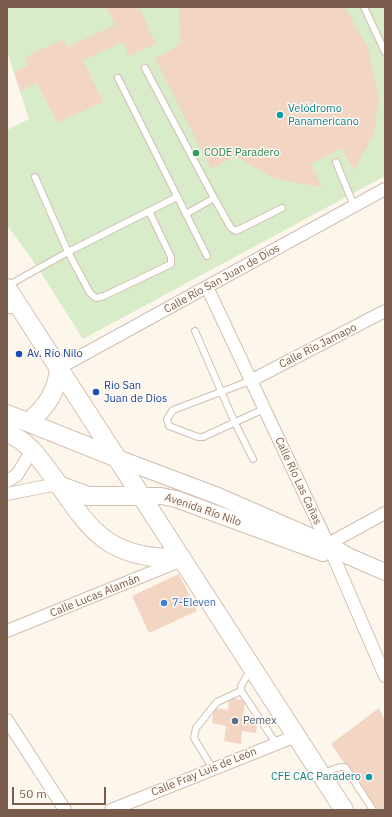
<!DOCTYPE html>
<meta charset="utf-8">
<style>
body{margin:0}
#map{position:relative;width:392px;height:817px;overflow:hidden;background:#fdf6ec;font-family:"IBM Plex Sans",sans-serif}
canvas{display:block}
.frame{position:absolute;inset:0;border:8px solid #7a5c4d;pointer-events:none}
.scale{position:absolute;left:12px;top:787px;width:94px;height:18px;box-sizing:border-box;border:2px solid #7a5c4d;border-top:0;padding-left:5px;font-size:12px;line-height:14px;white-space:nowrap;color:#7a5c4d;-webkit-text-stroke:3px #fffaf3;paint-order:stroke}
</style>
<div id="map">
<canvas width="392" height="817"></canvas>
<div class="frame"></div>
<div class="scale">50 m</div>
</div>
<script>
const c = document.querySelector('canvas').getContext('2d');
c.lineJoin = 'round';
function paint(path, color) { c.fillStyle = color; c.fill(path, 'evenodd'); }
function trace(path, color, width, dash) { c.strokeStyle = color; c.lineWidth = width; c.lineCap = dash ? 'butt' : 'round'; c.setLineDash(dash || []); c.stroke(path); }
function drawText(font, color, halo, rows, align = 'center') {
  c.font = font + ' "IBM Plex Sans",sans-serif'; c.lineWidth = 3; c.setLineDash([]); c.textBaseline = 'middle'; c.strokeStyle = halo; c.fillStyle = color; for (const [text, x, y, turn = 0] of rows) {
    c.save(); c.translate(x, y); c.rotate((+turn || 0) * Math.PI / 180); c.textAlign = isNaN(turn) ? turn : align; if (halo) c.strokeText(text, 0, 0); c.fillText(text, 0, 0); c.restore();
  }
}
const green = new Path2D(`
 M 7,7 L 385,7 L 385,176 L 83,339 L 38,268 L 7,225 L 7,130 L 29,119 L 7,51 Z`);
const building = new Path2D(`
 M 106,7 L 139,7 L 156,44 L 129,56 L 123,42 L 83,60 L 103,102 L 57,123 L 37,83 L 20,91 L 14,72 L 29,65 L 25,57 L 64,39 L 67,47 L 115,25 Z
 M 179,7 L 345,7 L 368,48 L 379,97 L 374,134 L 354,171 L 342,148 L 311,164 L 322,187 L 275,179 L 235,156 L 211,169 L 155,58 L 180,45 Z
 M 179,574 L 197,611 L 149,633 L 132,596 Z
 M 229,698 L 245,700 L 243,716 L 258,718 L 256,733 L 242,731 L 241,744 L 224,741 L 226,726 L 212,723 L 214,708 L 228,710 Z
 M 379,708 L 385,722 L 385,810 L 377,810 L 331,744 Z`);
const service = new Path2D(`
 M 364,7 L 385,52
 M 145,68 L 214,198
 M 118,78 L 207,256
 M 336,162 L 354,206
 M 35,177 L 68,252 L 90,293 L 96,298 L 104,296 L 171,264 L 171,257 L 149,211
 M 186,214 L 214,198 L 231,228 L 236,231 L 282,208
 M 7,286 L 68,252 L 177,197
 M 7,310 L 18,310
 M 195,331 L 234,421 L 253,459
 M 250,381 L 173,410 L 167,419 L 169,426 L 198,437 L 203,437 L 264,409
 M 251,669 L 241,686 L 241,691 L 276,743
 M 213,769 L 194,738 L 196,728 L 217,702 L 241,691
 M 323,773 L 340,767 L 345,767 L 373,810`);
const minor = new Path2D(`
 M 207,287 L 328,544 L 385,676
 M 59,368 L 385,189
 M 250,381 L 385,311
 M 7,481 L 17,475 L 32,450
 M 7,494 L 57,484
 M 328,544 L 385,513
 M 7,631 L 182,560
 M 7,720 L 65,810
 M 111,810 L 296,736`);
const tertiary = new Path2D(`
 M 117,458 L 218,496 L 328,544 L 348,556 L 385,572
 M 141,496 L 161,496 L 176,499 L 323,553`);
const secondary = new Path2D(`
 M 7,288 L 344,810
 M 7,414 L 117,458
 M 28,422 C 46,408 57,392 59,368
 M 7,432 L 22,441 L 32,450 C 83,508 88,561 181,558
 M 58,485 L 88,496 L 141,496`);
const markers = [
 [280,115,4,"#0f9aa8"],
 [196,153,4,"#2e9e5b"],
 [19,354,4,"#1a4fb4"],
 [96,392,4,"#1a4fb4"],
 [164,603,4,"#3f7fe0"],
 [235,721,4,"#5c6f8a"],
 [369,777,4,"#0f9aa8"]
];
const cultureNames = [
 ["Velódromo",288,109],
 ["Panamericano",288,122],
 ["CFE CAC Paradero",361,777,"right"]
];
const leisureNames = [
 ["CODE Paradero",204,153]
];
const streetNames = [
 ["Calle Río San Juan de Dios",222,279,-29],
 ["Calle Río Jamapo",318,346,-27],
 ["Calle Río Las Cañas",298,481,65],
 ["Avenida Río Nilo",203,510,19],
 ["Calle Lucas Alamán",95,596,-22],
 ["Calle Fray Luis de León",204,772,-22]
];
const transitNames = [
 ["Av. Rio Nilo",27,354],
 ["Rio San",104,386],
 ["Juan de Dios",104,399]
];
const shopNames = [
 ["7-Eleven",172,603]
];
const serviceNames = [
 ["Pemex",243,721]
];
paint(green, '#d8ecc9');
paint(building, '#f3d5c3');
trace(service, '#d1beb0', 8);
trace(minor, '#d1beb0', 14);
trace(tertiary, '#d1beb0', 18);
trace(secondary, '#d6c0b0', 20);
trace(service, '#fff', 6);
trace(minor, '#fff', 12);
trace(tertiary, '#fff', 16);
trace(secondary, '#fff', 18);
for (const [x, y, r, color] of markers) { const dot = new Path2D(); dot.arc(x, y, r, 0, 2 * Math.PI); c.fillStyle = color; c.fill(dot); trace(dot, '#fffaf3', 1.5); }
drawText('11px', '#0d838f', '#fffaf3', cultureNames, 'left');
drawText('11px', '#27864d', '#fffaf3', leisureNames, 'left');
drawText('11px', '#7a5c4d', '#fffaf3', streetNames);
drawText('11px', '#164399', '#fffaf3', transitNames, 'left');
drawText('11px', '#366cbe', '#fffaf3', shopNames, 'left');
drawText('11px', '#4e5e75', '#fffaf3', serviceNames, 'left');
</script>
